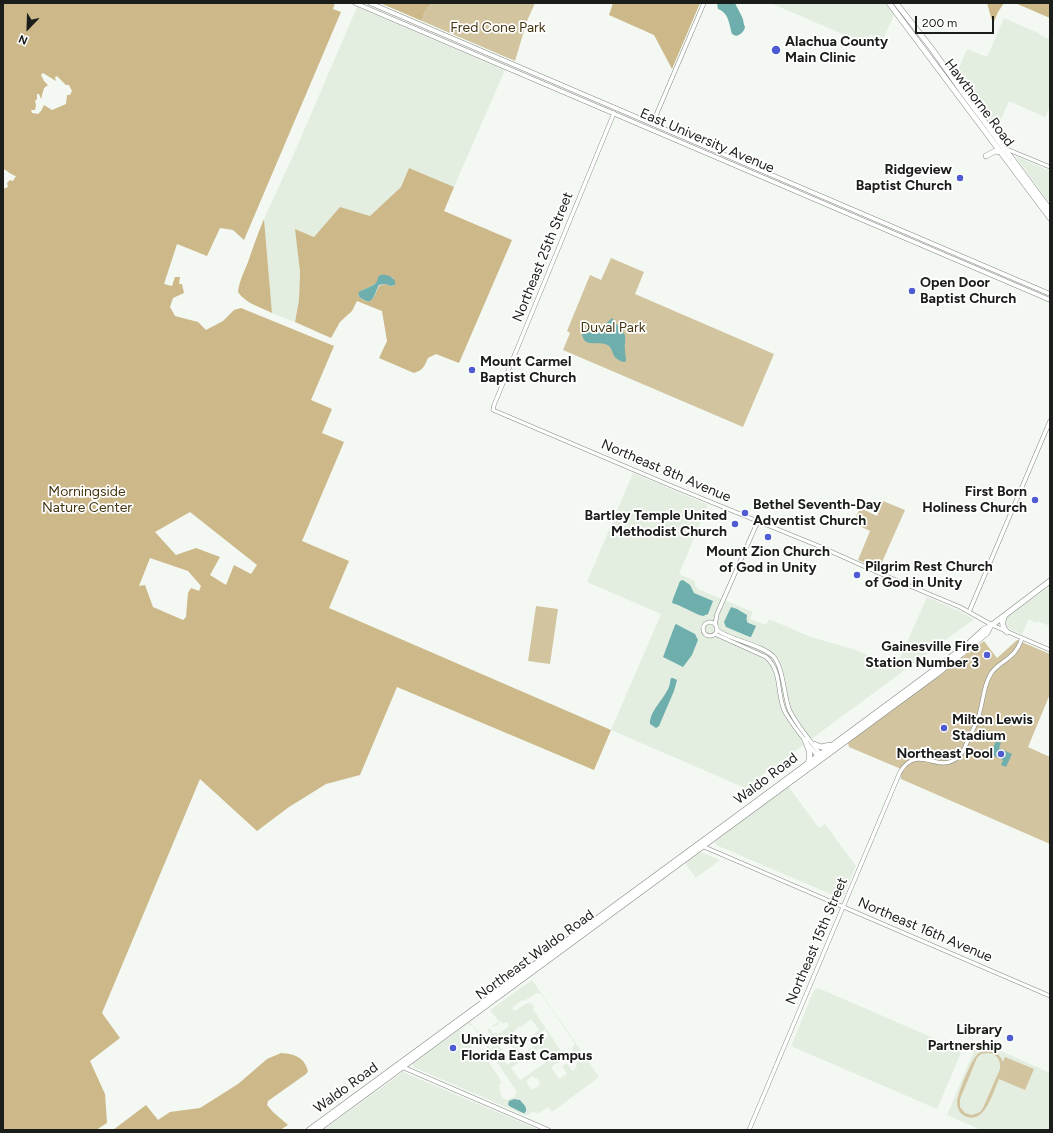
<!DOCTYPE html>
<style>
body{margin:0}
#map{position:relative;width:1053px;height:1133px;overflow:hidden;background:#f3f9f2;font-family:Figtree,sans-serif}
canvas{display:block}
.frame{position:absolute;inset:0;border:4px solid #1b1d1a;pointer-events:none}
.north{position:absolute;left:8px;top:8px;width:40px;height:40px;-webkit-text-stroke:3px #fff;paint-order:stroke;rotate:203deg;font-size:11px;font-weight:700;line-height:16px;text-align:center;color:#1b1d1a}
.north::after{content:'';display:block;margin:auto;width:14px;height:18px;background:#1b1d1a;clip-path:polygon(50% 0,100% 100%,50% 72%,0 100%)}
.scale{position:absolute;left:915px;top:16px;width:79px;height:18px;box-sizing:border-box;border:2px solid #1b1d1a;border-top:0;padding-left:5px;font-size:12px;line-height:14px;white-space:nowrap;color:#1b1d1a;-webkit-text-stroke:3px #fff;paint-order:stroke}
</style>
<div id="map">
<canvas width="1053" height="1133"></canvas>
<div class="frame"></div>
<div class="north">N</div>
<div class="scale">200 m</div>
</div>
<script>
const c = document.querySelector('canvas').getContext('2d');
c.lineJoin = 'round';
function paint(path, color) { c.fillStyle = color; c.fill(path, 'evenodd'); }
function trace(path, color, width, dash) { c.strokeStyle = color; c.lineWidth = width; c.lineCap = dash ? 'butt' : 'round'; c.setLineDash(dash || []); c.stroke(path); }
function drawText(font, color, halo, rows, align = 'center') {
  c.font = font + ' Figtree,sans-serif'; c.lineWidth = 3.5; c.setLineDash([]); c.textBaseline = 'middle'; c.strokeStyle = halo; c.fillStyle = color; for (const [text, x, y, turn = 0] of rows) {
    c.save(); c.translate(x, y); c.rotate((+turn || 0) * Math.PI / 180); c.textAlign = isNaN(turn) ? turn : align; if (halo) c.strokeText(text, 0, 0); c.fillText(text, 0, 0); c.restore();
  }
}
const built = new Path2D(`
 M 770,3 L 885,3 L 894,15 L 883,40 L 870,35 L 866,44 Z
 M 357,7 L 505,70 L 454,187 L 409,168 L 401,187 L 370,216 L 340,207 L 314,237 L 295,229 L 300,272 L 299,300 L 295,322 L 272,313 L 264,219 L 296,149 Z
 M 1004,18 L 1038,33 L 1042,36 L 1050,39 L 1050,106 L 1045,117 L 1009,101 L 996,131 L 955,77 L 967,49 L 987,57 Z
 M 1015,156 L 1050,171 L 1050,204 L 1037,186 Z
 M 633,473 L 708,505 L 679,574 L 695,581 L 695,585 L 698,589 L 753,612 L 750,619 L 766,625 L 769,619 L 811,637 L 856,650 L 896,667 L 927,597 L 959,611 L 974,619 L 745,788 L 611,730 L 661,614 L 587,582 Z
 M 1050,586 L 1050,626 L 1037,621 L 1036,623 L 1029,619 L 1022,634 L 1005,627 L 1004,620 Z
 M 788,786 L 819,828 L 825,824 L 856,866 L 842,899 L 718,846 L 715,843 L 715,841 Z
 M 701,852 L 720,860 L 696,878 L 685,863 Z
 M 532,980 L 599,1077 L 552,1112 L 548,1107 L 539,1113 L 532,1112 L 528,1115 L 524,1115 L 413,1067 L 413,1063 L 470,1022 L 487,1043 L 494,1039 L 487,1030 L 490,1028 L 492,1031 L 493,1034 L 496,1032 L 498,1034 L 509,1026 L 507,1022 L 506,1022 L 503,1024 L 501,1021 L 498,1023 L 500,1024 L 493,1027 L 492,1026 L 499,1021 L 490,1010 ZM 538,993 L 541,994 L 575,1044 L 572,1049 L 573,1051 L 569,1053 L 563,1050 L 561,1051 L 533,1009 L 535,1007 L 531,1003 L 527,1003 L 515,1011 L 512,1008 L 522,1000 L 524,1001 L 535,994 ZM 531,1019 L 539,1030 L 529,1038 L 529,1039 L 526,1041 L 525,1040 L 515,1048 L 507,1037 L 517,1029 L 517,1028 L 520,1026 L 521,1027 ZM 468,1024 L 470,1026 L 472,1025 L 517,1092 L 515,1094 L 516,1096 L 506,1100 L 504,1098 L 502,1099 L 499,1085 L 502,1082 L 482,1052 L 478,1053 L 475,1052 L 460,1030 ZM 545,1029 L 549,1036 L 526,1052 L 519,1055 L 517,1053 L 519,1051 L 518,1049 ZM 504,1035 L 515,1051 L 514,1053 L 517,1058 L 507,1065 L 499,1053 L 502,1050 L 498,1044 L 497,1044 L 490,1048 L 488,1045 L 497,1037 L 499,1038 ZM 540,1048 L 548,1061 L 520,1080 L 511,1068 ZM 572,1054 L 577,1062 L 577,1063 L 576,1065 L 577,1067 L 572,1071 L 567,1063 L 562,1066 L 567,1074 L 559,1079 L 551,1067 ZM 533,1076 L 536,1079 L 537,1078 L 540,1083 L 539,1084 L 540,1085 L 532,1090 L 526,1081 ZM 514,1099 L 520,1100 L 527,1108 L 526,1113 L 523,1113 L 509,1106 Z
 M 818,988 L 959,1049 L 961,1053 L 937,1109 L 793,1047 L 792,1044 L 814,990 Z
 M 978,1041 L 1050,1073 L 1050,1130 L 981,1130 L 947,1115 Z
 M 403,1072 L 539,1130 L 323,1130 Z`);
const green = new Path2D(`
 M 433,3 L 535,3 L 527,21 L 515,61 L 422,21 C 424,13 426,8 433,3 Z
 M 611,258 L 644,272 L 635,294 L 774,354 L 743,427 L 563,350 L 570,333 L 567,331 L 590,275 L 601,280 Z
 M 883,501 L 905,510 L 879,569 L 858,560 L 870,531 L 853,523 L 860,508 L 877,516 Z
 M 536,606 L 558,609 L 550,664 L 528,661 Z
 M 1017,640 L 1050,654 L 1050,694 L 1028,747 L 1050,757 L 1050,844 L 901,779 L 901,769 L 849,747 L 848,743 L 984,641 L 997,658 Z
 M 986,1050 C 994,1050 1000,1054 1003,1062 L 1005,1057 L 1034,1069 L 1025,1090 L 999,1079 C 993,1092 984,1128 963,1115 C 959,1112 957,1107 957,1102 C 957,1095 971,1061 976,1056 C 978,1053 982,1051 986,1050 ZM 988,1053 C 997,1054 1001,1060 1000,1069 L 983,1108 L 980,1112 L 972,1115 L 965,1113 L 960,1107 L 960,1099 L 977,1058 L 981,1054 Z`);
const forest = new Path2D(`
 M 3,3 L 335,3 L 333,9 L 341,12 L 244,240 L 233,230 L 220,228 L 207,256 L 177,244 L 164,284 L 172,286 L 175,277 L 180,277 L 179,284 L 182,284 L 184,293 L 173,298 L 170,307 L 175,316 L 198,322 L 206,330 L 223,321 L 234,310 L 241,308 L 334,346 L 311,400 L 332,409 L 322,433 L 344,442 L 302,541 L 349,561 L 329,608 L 611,730 L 594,770 L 397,687 L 360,775 L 326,784 L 289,807 L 257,831 L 200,779 L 102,1013 L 120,1038 L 90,1061 L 105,1094 L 107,1123 L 96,1130 L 3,1130 L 3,189 L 8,187 L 7,183 L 10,180 L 13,181 L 16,176 C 11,175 8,171 3,169 ZM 43,73 L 56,81 L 55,77 L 57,76 L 66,85 L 69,85 L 72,91 L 70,95 L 67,95 L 66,104 L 52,110 L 44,105 L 41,111 L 38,114 L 32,113 L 31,110 L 35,110 L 36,105 L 35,101 L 37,99 L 37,94 L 39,94 L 41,99 L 44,88 L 48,85 L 44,81 L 41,75 ZM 190,512 L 257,565 L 251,574 L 234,565 L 226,585 L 210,575 L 220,557 L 196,548 L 176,555 L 155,532 ZM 150,558 L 188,571 L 201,586 L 199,591 L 191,588 L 188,593 L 186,617 L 183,620 L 153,607 L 145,585 L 139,586 Z
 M 380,3 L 433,3 C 426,8 424,13 422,21 Z
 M 613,3 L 700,3 L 672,69 L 654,35 L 609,15 Z
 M 987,3 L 1004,3 L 998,12 L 993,24 Z
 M 1015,3 L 1050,3 L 1050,18 Z
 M 409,168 L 454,187 L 444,211 L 512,240 L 459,363 L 436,354 L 428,358 C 424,367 423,370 414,373 L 379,358 L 387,341 L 382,311 L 357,301 L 352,311 L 340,322 L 331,338 L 295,322 L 299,300 L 300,272 L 295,229 L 314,237 L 340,207 L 370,216 L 401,187 ZM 384,275 L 393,278 L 395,285 L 391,286 L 385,284 L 379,286 C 376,291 374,304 365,301 C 361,299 359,297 358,294 C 364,287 373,287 378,281 L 378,277 Z
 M 264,219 L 272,313 C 260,307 245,303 238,292 C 239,282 244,272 248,262 C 253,247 258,233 264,219 Z
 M 281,1053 C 295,1054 304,1057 308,1071 L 306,1074 L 268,1101 L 267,1105 L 273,1112 L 288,1125 L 280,1130 L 113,1130 L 146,1105 L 158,1120 L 170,1112 L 200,1108 L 238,1084 L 267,1059 Z`);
const water = new Path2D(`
 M 717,3 L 735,3 C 737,8 740,12 742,17 C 744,20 743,24 745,27 C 744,32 740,35 736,36 L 732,34 C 729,24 729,13 718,9 Z
 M 380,275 C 386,274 392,276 395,281 L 395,285 L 391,286 L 385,284 L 379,285 C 375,291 374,306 364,300 C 360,298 359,297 358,293 C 364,287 378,287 378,277 Z
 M 612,318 L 625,335 C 626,340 624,345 625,350 C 625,354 626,357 626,361 L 624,362 C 608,358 616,347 605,344 C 596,341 584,348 582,334 C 588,321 594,331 602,327 C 606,325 609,320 612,318 Z
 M 683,580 L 690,585 L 694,593 L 713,601 L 708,614 L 703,616 L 699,615 L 678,605 L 672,603 L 673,599 L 680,581 Z
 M 731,607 L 737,609 L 747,615 C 746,624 747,622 756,626 L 751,637 L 750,637 L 726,627 L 724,622 Z
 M 676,624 L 695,634 L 698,640 L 692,655 L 683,667 L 663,657 L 675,625 Z
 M 671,678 L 673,678 L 677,680 L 674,691 L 659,726 L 656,728 L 650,724 C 649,712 664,699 669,687 C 670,684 670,681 671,678 Z
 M 996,741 L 1001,743 L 999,748 L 1012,754 L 1006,767 L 1001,765 L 1003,760 L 990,754 Z
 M 514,1099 L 520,1100 C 523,1104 529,1108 525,1113 L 523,1113 L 509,1106 L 508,1104 L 509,1101 Z`);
const minor = new Path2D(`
 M 614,113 L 494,405 L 493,410 L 674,487 L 821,547 L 879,573 L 960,607 L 992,625 L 1050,650
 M 654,124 L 654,120 L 704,3
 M 1004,148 L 1050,167
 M 969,612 L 1050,421
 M703 629a7 7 0 1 1 14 0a7 7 0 1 1-14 0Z
 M 715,625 L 717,614 L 758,521
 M 717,630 C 733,641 760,644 773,656 C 783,666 784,695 789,709 C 796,725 811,741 821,755
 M 715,634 L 766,657 C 783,672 776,694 785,712 C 794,728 808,744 819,758
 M 702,846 L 716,852 L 1050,996
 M 749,1130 L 900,772 C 918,743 938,774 957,758 C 963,754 965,747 968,740 C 972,732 976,724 979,715 C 982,705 983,695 986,685 C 992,665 1001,666 1013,654 C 1018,649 1020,644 1022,638`);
const major = new Path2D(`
 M 355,3 L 1050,300
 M 370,3 L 1050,294
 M 400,1066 L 548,1130`);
const highway = new Path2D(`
 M 889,3 L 1050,218
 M 896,3 L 932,49 L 961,90 L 1050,210
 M 986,156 L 995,151 L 1001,152
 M 1005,615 C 1002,622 1001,626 1007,632
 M 805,740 C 808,748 812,754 808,763
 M 814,744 L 821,747 L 830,745
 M 309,1130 L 753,804 L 934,670 L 969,643 L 983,630 L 992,625 L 1050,581
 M 317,1130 L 937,674 L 987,633 L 991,625`);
const markers = [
 [776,50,5,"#4f5bd1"],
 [960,178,4,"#4f5bd1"],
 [912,291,4,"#4f5bd1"],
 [472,370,4,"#4f5bd1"],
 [1035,500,4,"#4f5bd1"],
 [745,513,4,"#4f5bd1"],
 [735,524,4,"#4f5bd1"],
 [768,537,4,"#4f5bd1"],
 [857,575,4,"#4f5bd1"],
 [987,655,4,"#4f5bd1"],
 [944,728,4,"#4f5bd1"],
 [1001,754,4,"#4f5bd1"],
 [1010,1038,4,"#4f5bd1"],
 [453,1048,4,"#4f5bd1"]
];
const parkNames = [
 ["Fred Cone Park",498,28],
 ["Duval Park",613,328],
 ["Morningside",87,492],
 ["Nature Center",87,508]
];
const poiNames = [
 ["Alachua County",785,42],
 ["Main Clinic",785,58],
 ["Ridgeview",952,170,"right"],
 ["Baptist Church",952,186,"right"],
 ["Open Door",920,283],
 ["Baptist Church",920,299],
 ["Mount Carmel",480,362],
 ["Baptist Church",480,378],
 ["First Born",1027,492,"right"],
 ["Holiness Church",1027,508,"right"],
 ["Bethel Seventh-Day",753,505],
 ["Adventist Church",753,521],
 ["Bartley Temple United",727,516,"right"],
 ["Methodist Church",727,532,"right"],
 ["Mount Zion Church",768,552,"center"],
 ["of God in Unity",768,568,"center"],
 ["Pilgrim Rest Church",865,567],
 ["of God in Unity",865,583],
 ["Gainesville Fire",979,647,"right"],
 ["Station Number 3",979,663,"right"],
 ["Milton Lewis",952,720],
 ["Stadium",952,736],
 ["Northeast Pool",993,754,"right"],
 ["Library",1002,1030,"right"],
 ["Partnership",1002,1046,"right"],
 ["University of",461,1040],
 ["Florida East Campus",461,1056]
];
const streetNames = [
 ["Hawthorne Road",979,103,53],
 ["East University Avenue",707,141,23],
 ["Northeast 25th Street",543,257,-68],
 ["Northeast 8th Avenue",666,471,23],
 ["Waldo Road",766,779,-37],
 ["Northeast 16th Avenue",925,930,23],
 ["Northeast 15th Street",817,941,-67],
 ["Northeast Waldo Road",535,955,-36],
 ["Waldo Road",346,1088,-36]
];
paint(built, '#e3eee1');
paint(green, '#d3c4a0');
paint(forest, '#ccb889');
paint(water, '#6eafae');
trace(minor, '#848983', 4.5);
trace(major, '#848983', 5);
trace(highway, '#848983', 6);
trace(minor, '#fff', 3.5);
trace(major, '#fff', 4);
trace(highway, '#fff', 5);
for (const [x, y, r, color] of markers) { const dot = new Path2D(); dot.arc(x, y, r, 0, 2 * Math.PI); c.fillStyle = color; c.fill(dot); trace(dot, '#fff', 1.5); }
drawText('14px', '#453610', '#fff', parkNames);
drawText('bold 14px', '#1b1d1a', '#fff', poiNames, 'left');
drawText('14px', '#1b1d1a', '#fff', streetNames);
</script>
